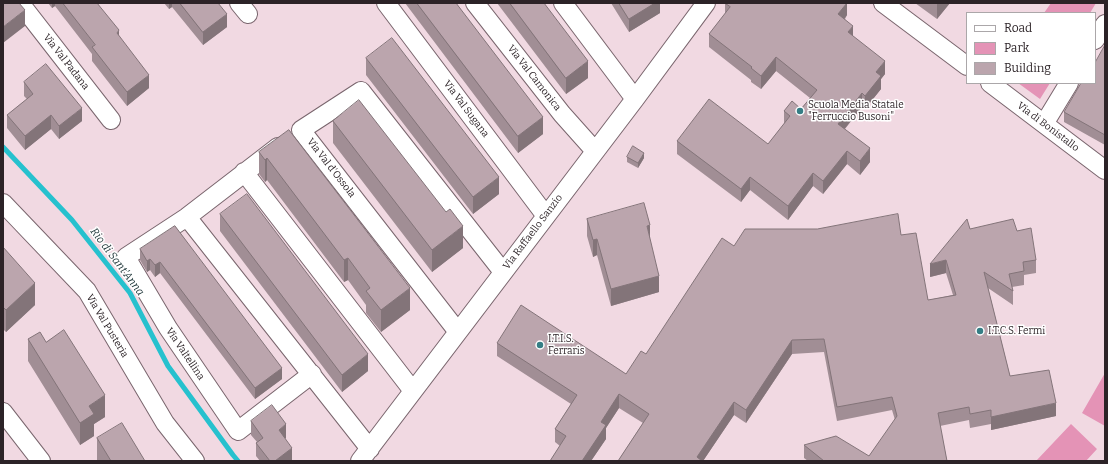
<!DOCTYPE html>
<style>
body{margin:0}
#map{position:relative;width:1108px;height:464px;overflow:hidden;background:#f1d9e2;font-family:Bitter,serif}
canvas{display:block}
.frame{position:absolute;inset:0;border:4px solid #2c2327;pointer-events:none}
.legend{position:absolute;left:966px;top:12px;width:130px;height:72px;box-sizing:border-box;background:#fff;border:1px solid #aba7a9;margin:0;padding:5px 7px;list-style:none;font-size:12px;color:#2c2327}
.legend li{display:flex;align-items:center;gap:8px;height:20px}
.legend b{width:20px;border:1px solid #aba7a9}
</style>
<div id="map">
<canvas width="1108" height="464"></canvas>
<div class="frame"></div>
<ul class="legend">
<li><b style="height:5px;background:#fff"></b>Road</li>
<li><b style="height:11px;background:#e493b6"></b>Park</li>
<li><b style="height:11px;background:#bba5ad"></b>Building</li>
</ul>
</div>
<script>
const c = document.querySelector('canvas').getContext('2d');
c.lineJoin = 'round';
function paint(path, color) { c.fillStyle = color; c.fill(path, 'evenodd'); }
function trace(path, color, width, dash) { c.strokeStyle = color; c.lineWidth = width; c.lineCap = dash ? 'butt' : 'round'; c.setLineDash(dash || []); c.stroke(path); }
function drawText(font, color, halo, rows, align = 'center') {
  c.font = font + ' Bitter,serif'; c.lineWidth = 3; c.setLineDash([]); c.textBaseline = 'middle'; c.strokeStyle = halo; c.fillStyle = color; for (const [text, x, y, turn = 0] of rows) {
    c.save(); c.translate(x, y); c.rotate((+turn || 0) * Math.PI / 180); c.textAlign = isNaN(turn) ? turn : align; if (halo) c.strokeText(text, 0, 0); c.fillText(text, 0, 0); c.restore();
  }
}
const green = new Path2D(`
 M 1051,3 L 1096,3 L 1090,13 L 1044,13 Z
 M 1018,83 L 1050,83 L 1040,99 Z
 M 1105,373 L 1105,426 L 1082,413 Z
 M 1071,424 L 1097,449 L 1086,461 L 1036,461 Z`);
const stream = new Path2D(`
 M 3,147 L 72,220 L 130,293 L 168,366 L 233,455 L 238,461`);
const street = new Path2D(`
 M 20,3 L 111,120
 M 239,3 L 248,14
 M 386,3 L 546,216
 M 475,3 L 562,114 L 595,151
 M 563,3 L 635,99
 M 883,3 L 967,66
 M 1095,40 L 1105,24
 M 990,83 L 1105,170
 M 1044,124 L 1069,83
 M 278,147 L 187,217 L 126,257 L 168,328 L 238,431 L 312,374
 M 244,172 L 413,391
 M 3,203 L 87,291 L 165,423 L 195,461
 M 187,217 L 370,449
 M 458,332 L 301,130 L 361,91 L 503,272
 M 3,412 L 41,461
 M 360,461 L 635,99 L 706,3`);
const wall = new Path2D(`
 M 48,3 L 97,3 L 119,36 L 149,88 L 127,106 L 92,61 L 92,54 L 55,6 L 52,8 Z
 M 164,3 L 218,3 L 227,27 L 203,45 L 172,7 L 169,9 Z
 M 405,3 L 456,3 L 543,134 L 518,153 Z
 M 497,3 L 544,3 L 588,78 L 566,94 Z
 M 611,3 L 660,3 L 660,13 L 629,32 Z
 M 725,3 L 847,3 L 847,15 L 845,19 L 853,36 L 885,74 L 881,79 L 881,89 L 865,109 L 862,107 L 845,129 L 870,162 L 860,175 L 847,164 L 823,194 L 813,186 L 788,220 L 750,190 L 741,202 L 677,154 L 677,141 L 768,144 L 784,124 L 784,111 L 801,109 L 810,98 L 776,71 L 761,89 L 751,82 L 751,80 L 709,47 L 709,34 L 725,14 Z
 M 915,3 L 950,3 L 937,19 Z
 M 1105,45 L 1105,145 L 1064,122 L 1064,112 L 1095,83 Z
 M 366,58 L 499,194 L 473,214 L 366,75 Z
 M 24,82 L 82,121 L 59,139 L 51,129 L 25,150 L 7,128 L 7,115 L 27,99 L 24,96 Z
 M 333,121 L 463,248 L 432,272 L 333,143 Z
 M 289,130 L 410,310 L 381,332 L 366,313 L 366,305 L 348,280 L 344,282 L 267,180 L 265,182 L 259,174 L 259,152 Z
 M 627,157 L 644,158 L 638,168 L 627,162 Z
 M 220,214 L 368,371 L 342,392 L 220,231 Z
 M 587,219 L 650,239 L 659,292 L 611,306 L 597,255 L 593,257 L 587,236 Z
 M 175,226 L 282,379 L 255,399 L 160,273 L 155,277 L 150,270 L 147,272 L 140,260 L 140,249 Z
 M 970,229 L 1017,231 L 1036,260 L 1036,273 L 1024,275 L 1024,285 L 1012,287 L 1013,291 L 1013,305 L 988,288 L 1010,376 L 1056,416 L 991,430 L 991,424 L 970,428 L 969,420 L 940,426 L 947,461 L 808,461 L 804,458 L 804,445 L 869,456 L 895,420 L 892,410 L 837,421 L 824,352 L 792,354 L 746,423 L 734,415 L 703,461 L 618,461 L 643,423 L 619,408 L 606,428 L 606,439 L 591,461 L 550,461 L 560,446 L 555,442 L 555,429 L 571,404 L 497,356 L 497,343 L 626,374 L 646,354 L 734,246 L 901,235 L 928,300 L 953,295 L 946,273 L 930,277 Z
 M 3,247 L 35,305 L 6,332 L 3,329 Z
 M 28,339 L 46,342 L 105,417 L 94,424 L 94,436 L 80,445 L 28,361 Z
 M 251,421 L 286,438 L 285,438 L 292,461 L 260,461 L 256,456 L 256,443 L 257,442 L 251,435 Z
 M 97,438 L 145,461 L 97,461 Z`);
const shadedWall = new Path2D(`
 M 52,3 L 55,3 L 55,6 L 52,8 Z
 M 169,3 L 172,3 L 172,7 L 169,9 Z
 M 655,3 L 660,3 L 660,13 L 629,32 L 629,19 Z
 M 847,3 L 847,15 L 838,27 L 838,14 Z
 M 937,3 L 950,3 L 937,19 Z
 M 25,10 L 25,26 L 3,43 L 3,27 Z
 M 227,14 L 227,27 L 203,45 L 203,32 Z
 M 853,26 L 853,39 L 848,32 Z
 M 119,30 L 119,44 L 117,33 Z
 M 776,57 L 776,71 L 761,89 L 761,76 Z
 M 588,61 L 588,78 L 566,94 L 566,78 Z
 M 885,61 L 885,74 L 881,79 L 881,89 L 865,109 L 865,96 L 876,72 Z
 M 149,75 L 149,88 L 127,106 L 127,92 Z
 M 862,93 L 862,107 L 838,137 L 838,124 Z
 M 82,108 L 82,121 L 59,139 L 59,126 Z
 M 51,115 L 51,129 L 25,150 L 25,136 Z
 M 543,117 L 543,134 L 518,153 L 518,136 Z
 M 870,148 L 870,162 L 860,175 L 860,161 Z
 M 847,151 L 847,164 L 823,194 L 823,181 Z
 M 644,153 L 644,158 L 638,168 L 638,163 Z
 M 267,158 L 267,180 L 265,182 L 265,160 Z
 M 813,173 L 813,186 L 788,220 L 788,206 Z
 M 499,177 L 499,194 L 473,214 L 473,197 Z
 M 750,177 L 750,190 L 741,202 L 741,189 Z
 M 650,225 L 650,242 L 647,226 Z
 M 463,226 L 463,248 L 432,272 L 432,250 Z
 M 597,239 L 597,255 L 593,257 L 593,240 Z
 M 348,258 L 348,280 L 344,282 L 344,260 Z
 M 150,259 L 150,270 L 147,272 L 147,261 Z
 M 946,260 L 946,273 L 930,277 L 930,264 Z
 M 160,262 L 160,273 L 155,277 L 155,265 Z
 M 659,276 L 659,292 L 611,306 L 611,289 Z
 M 35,283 L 35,305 L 6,332 L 6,310 Z
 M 410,288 L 410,310 L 381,332 L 381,310 Z
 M 792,340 L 792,354 L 746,423 L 746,410 Z
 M 368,354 L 368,371 L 342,392 L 342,375 Z
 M 282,368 L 282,379 L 255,399 L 255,388 Z
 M 619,394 L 619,408 L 606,428 L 606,439 L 591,461 L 582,461 L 601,422 Z
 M 105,395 L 105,417 L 94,424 L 94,436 L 80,445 L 80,423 L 89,406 Z
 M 734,402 L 734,415 L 703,461 L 697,461 L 697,457 Z
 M 1056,403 L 1056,416 L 991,430 L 991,417 Z
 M 286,424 L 286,438 L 279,443 L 279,430 Z
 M 292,448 L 292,461 L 275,461 Z`);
const building = new Path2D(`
 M 3,3 L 19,3 L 25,10 L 3,27 Z
 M 63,3 L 97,3 L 119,30 L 117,33 L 149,75 L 127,92 L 92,47 L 95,45 Z
 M 180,3 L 218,3 L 227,14 L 203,32 Z
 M 417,3 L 456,3 L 543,117 L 518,136 Z
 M 510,3 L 544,3 L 588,61 L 566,78 Z
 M 619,3 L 655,3 L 629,19 Z
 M 725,3 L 847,3 L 838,14 L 853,26 L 848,32 L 885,61 L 876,72 L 881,76 L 865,96 L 862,93 L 838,124 L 870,148 L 860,161 L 847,151 L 823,181 L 813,173 L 788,206 L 750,177 L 741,189 L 677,141 L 709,99 L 768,144 L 790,116 L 784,111 L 792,101 L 801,109 L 817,90 L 776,57 L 761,76 L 751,68 L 752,67 L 709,34 L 730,7 Z
 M 392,38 L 499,177 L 473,197 L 366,58 Z
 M 1105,45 L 1105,135 L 1064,112 L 1081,83 L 1095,83 L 1095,63 Z
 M 46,64 L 82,108 L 59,126 L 51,115 L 25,136 L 7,115 L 33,94 L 24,82 Z
 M 359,100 L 446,212 L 450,209 L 463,226 L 432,250 L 333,121 Z
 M 289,130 L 410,288 L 381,310 L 366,291 L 370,288 L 348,258 L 344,260 L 267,158 L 265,160 L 259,152 Z
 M 633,146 L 644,153 L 638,163 L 627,157 Z
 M 247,194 L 368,354 L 342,375 L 220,214 Z
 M 644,203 L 650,225 L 647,226 L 659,276 L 611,289 L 597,239 L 593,240 L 587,219 Z
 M 898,214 L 901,235 L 916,233 L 928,300 L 956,295 L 946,260 L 930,264 L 967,219 L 970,229 L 1013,219 L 1017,231 L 1031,228 L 1036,260 L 1023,262 L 1024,271 L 1009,274 L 1013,291 L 984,272 L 1010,376 L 1049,370 L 1056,403 L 991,417 L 991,410 L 970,414 L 969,407 L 938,413 L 947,461 L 824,461 L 804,445 L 836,436 L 869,456 L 897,416 L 892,397 L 837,407 L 824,339 L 792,340 L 746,410 L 734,402 L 697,457 L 702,461 L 618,461 L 649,414 L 619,394 L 601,422 L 606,425 L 582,461 L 550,461 L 566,436 L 555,429 L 577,395 L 497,343 L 521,305 L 626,374 L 641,351 L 646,354 L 722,238 L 734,246 L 745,229 L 817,229 Z
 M 175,226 L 282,368 L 255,388 L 160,262 L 155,265 L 150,259 L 147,261 L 140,249 Z
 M 3,247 L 35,283 L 6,310 L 3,307 Z
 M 64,330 L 105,395 L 89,406 L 94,414 L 80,423 L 28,339 L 40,332 L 46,342 Z
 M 272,405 L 286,424 L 279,430 L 292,448 L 275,461 L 270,461 L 256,443 L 263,438 L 251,421 Z
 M 122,423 L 145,461 L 111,461 L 97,438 Z`);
const markers = [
 [800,111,4,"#357e85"],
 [980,331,4,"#357e85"],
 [540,345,4,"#357e85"]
];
const streetNames = [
 ["Via Val Padana",66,62,52],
 ["Via Val Camonica",534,78,52],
 ["Via Val Sugana",466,109,53],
 ["Via di Bonistallo",1048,127,37],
 ["Via Val d'Ossola",331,168,52],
 ["Via Raffaello Sanzio",533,232,-53],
 ["Via Val Pusteria",107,326,59],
 ["Via Valtellina",185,354,56]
];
const poiNames = [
 ["Scuola Media Statale",808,105],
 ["\"Ferruccio Busoni\"",808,117],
 ["I.T.C.S. Fermi",988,331],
 ["I.T.I.S.",548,339],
 ["Ferraris",548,351]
];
const waterNames = [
 ["Rio di Sant'Anna",117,262,53]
];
paint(green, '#e493b6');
trace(stream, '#26c1ce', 5);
trace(street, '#79656d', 20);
trace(street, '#fff', 18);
paint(wall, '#a18e95');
paint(shadedWall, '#837479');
paint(building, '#bba5ad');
trace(building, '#837479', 1);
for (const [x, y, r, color] of markers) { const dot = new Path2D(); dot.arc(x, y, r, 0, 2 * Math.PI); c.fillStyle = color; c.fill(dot); trace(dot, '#fff', 1.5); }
drawText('10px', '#2c2327', '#fff', streetNames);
drawText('10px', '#2c2327', '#fff', poiNames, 'left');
drawText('italic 11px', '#233a3d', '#fff', waterNames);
</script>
